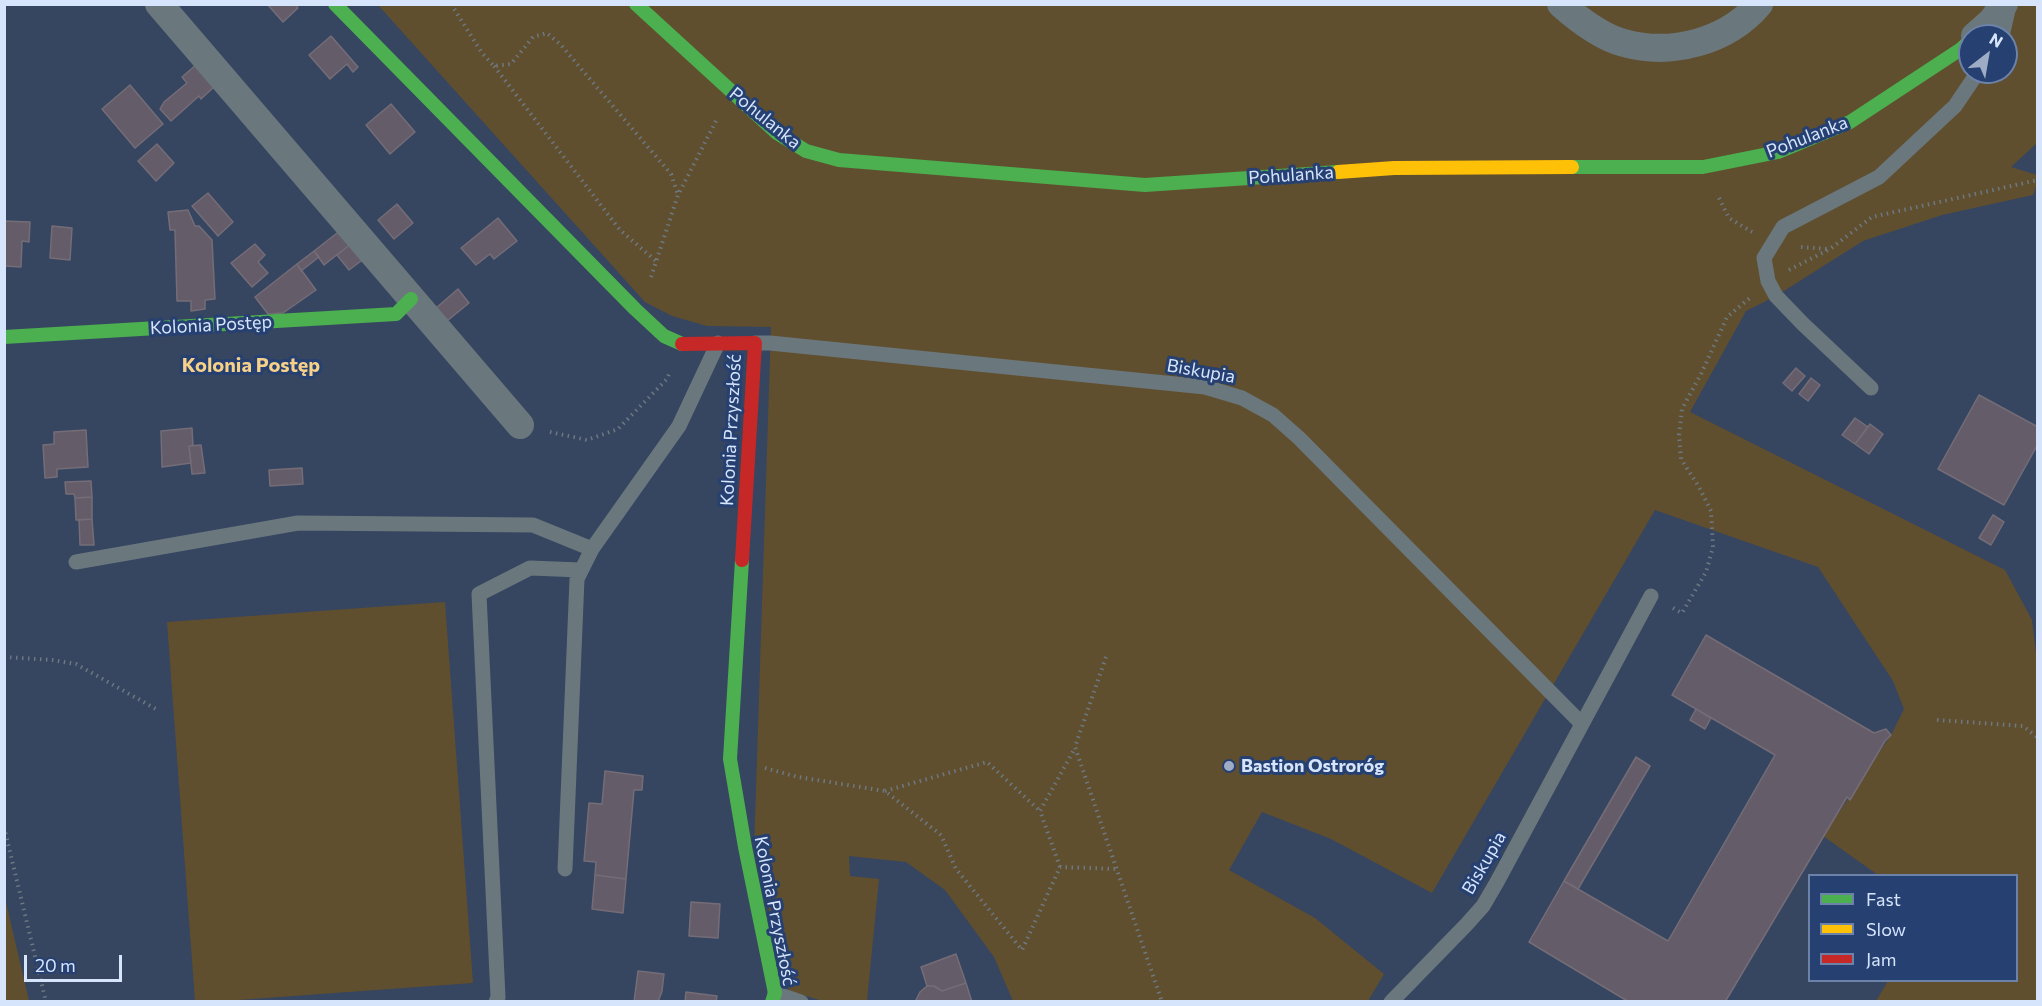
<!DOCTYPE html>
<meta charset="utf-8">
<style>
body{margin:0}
#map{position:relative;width:2042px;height:1006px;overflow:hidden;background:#364560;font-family:Commissioner,sans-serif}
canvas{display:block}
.frame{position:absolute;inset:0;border:6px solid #d6e4fc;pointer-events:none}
.legend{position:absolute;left:1808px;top:874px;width:210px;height:108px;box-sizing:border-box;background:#254071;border:2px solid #6c82a9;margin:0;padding:8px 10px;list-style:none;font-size:18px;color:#d6e4fc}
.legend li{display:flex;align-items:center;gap:12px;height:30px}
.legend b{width:30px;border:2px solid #6c82a9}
.north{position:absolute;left:1958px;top:24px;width:60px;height:60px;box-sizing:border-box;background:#254071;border:2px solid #6c82a9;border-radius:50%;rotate:31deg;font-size:16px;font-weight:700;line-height:24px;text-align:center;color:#d6e4fc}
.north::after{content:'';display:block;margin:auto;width:21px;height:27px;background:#9eacc5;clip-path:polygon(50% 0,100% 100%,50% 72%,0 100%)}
.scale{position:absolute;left:24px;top:955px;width:98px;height:27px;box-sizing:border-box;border:3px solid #d6e4fc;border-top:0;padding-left:8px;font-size:18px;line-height:21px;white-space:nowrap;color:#d6e4fc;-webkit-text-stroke:4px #254071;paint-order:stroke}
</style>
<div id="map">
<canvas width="2042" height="1006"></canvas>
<div class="frame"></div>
<ul class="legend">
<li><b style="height:8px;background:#4caf50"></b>Fast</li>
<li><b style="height:8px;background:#ffc107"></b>Slow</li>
<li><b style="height:8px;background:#c62828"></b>Jam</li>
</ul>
<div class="north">N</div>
<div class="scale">20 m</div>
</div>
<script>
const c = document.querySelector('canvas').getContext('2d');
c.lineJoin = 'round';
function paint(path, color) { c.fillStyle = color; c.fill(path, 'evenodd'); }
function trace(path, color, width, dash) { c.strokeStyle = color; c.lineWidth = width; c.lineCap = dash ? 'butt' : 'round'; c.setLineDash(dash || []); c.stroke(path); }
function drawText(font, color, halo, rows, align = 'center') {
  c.font = font + ' Commissioner,sans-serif'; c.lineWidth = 6; c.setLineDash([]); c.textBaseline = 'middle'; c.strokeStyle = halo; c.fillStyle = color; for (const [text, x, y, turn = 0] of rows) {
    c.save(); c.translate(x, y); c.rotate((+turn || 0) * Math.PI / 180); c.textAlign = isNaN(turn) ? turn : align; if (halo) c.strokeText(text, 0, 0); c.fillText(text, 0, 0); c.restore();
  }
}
const green = new Path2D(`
 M 1379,4 L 2037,5 L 2037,143 L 2011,167 L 2037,175 L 2037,184 L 2033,195 L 1942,215 L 1863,241 L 1776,296 L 1746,311 L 1690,412 L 2005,570 L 2032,620 L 2037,662 L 2037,1001 L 1876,1001 L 1888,981 L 2016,980 L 2016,876 L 1878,875 L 1823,836 L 1891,735 L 1904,709 L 1893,681 L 1818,567 L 1655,510 L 1432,893 L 1331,839 L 1262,812 L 1229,870 L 1315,918 L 1384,974 L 1368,1001 L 1013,1001 L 994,957 L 945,890 L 906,862 L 849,856 L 850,876 L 879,879 L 867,1001 L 823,1001 L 789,991 L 754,850 L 771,327 L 707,326 L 672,316 L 645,302 L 378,5 ZM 1970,36 L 2006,36 L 2006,72 L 1970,72 Z
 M 445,602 L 473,983 L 224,1001 L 195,1001 L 167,622 Z
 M 5,898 L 29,1001 L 5,1001 Z`);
const building = new Path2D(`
 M 267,4 L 295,4 L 298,8 L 283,22 Z
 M 331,36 L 358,67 L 353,72 L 347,64 L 330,79 L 309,55 Z
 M 197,64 L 216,85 L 201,99 L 199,96 L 171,121 L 160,109 L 164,102 L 187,83 L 182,77 Z
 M 130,85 L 163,124 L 135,148 L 102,109 Z
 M 391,104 L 415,132 L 390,154 L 366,125 Z
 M 157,144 L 174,163 L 156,181 L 138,161 Z
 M 208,193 L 233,222 L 218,236 L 192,206 Z
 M 397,204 L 413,223 L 394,239 L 378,220 Z
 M 188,210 L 195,226 L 199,226 L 212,240 L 215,299 L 205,300 L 205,309 L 191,311 L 191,301 L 177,301 L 175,230 L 170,230 L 168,212 Z
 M 498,218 L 517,241 L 494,259 L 490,254 L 476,265 L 461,248 Z
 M 4,221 L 30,222 L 29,242 L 22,241 L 21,267 L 4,266 Z
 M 52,226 L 72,228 L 70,260 L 50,258 Z
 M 341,230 L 352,243 L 324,265 L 314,251 Z
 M 352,243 L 365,258 L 349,270 L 337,255 Z
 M 255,244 L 265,255 L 258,262 L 268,273 L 252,287 L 231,263 Z
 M 314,251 L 319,257 L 301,271 L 297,264 Z
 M 297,264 L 316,290 L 283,313 L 268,314 L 255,297 Z
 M 458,289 L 469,303 L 447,321 L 436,308 Z
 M 1796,368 L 1805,376 L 1792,391 L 1783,383 Z
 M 1811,378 L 1820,385 L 1808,401 L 1799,394 Z
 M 1979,395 L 2038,427 L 2038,444 L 2004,505 L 1938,469 Z
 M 1855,418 L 1868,427 L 1855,444 L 1842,435 Z
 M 1870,424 L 1883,434 L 1869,454 L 1855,444 Z
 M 192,428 L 193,446 L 189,446 L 191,463 L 162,467 L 161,431 Z
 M 86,430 L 88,467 L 57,469 L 57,477 L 45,478 L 43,445 L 54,444 L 54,432 Z
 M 201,445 L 205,473 L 192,474 L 189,446 Z
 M 302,468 L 303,484 L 270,486 L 269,470 Z
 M 91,481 L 92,497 L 75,498 L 74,494 L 66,494 L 65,482 Z
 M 92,497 L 92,519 L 76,520 L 75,498 Z
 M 1993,515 L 2004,522 L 1991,545 L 1979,538 Z
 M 92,519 L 94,545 L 80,545 L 79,520 Z
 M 1706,635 L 1874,733 L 1886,729 L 1891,735 L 1885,741 L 1850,800 L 1847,797 L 1725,1002 L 1629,1002 L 1529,942 L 1564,881 L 1668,941 L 1775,755 L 1672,695 Z
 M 1696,709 L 1711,718 L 1705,729 L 1690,720 Z
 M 1636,757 L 1650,766 L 1578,889 L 1564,881 Z
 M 605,771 L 643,776 L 642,790 L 634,790 L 626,879 L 595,875 L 596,862 L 584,861 L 589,803 L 602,804 Z
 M 595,875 L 626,879 L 623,913 L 592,909 Z
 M 691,902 L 720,904 L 718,938 L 689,936 Z
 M 956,954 L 966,983 L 942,991 L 934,986 L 927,986 L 921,967 Z
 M 638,971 L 664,974 L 662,991 L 658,1002 L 634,1002 Z
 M 966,983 L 972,1002 L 915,1002 L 920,992 L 927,986 L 934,986 L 942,991 Z
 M 686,992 L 717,996 L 716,1002 L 685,1002 Z`);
const path = new Path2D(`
 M 451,4 L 482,53 L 494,66 L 511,64 L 533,37 L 547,33 L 560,44 L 671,174 L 678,195
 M 494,66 L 620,230 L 656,261
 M 1719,198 L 1729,218 L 1752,232
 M 1801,247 L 1829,249
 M 1789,270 L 1830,249 L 1872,217 L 2038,180
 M 651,277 L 678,195 L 716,121
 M 550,432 L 587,440 L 618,429 L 667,379 L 670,372
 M 1673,608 L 1682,613 L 1706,572 L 1713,547 L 1711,511 L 1699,487 L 1681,459 L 1679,435 L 1682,409 L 1701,374 L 1727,317 L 1751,297
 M 4,657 L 52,660 L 76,664 L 156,709
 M 1106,657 L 1075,747 L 1162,1002
 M 1937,720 L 2023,726 L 2038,738
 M 765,768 L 798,777 L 885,791 L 941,835 L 956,869 L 1022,950 L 1060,867 L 1118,869
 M 885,791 L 987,762 L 1040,811
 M 4,827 L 46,1002
 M 1060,867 L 1040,811 L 1075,748`);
const lane = new Path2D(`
 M 2002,36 L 2008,10
 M 755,343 L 770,343 L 1205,387 L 1242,398 L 1273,415 L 1299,438 L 1582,724
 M 1871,388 L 1803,324 L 1776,296 L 1768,281 L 1764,258 L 1783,227 L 1879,177 L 1955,106 L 1978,72
 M 76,562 L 298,523 L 533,525 L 592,549 L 679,426 L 718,343
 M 565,869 L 577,579 L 592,549
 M 775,993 L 801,1002
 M 496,1002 L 498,997 L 479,594 L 530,568 L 581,570
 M 1391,1002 L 1466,925 L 1483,906 L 1497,882 L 1651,596`);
const street = new Path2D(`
 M 159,4 L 520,425
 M 1561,4 C 1579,20 1601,37 1624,43 C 1671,56 1727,42 1759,4
 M 1975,36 L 1992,21 L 2004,4`);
const fast = new Path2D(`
 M 335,4 L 635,309 L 664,336 L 682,344
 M 636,4 L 777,133 L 806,151 L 839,160 L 1145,185 L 1338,172
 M 1572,167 L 1703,167 L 1778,152 L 1850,122 L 1961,49 L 1970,41
 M 4,337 L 396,314 L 411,299
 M 742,560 L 730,759 L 745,847 L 775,993 L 772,1002`);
const slow = new Path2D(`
 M 1338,172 L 1394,168 L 1572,167`);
const jam = new Path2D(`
 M 682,344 L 755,343 L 742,560`);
const markers = [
 [1229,766,6,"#9eacc5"]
];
const streetNames = [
 ["Pohulanka",765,118,39],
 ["Pohulanka",1807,137,-21],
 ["Pohulanka",1291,175,-4],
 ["Kolonia Postęp",211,325,-3],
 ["Biskupia",1201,371,10],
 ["Kolonia Przyszłość",731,430,-87],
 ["Biskupia",1484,863,-60],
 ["Kolonia Przyszłość",775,911,79]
];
const poiNames = [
 ["Bastion Ostroróg",1241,766]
];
const neighbourhoodNames = [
 ["Kolonia Postęp",251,365]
];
paint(green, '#604f2f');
paint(building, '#645d69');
trace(building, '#746d78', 1.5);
trace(path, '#6d7881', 4, [1.5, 4.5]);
trace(lane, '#6a777d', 15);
trace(street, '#6a777d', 28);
trace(fast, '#4caf50', 14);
trace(slow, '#ffc107', 14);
trace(jam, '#c62828', 14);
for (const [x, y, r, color] of markers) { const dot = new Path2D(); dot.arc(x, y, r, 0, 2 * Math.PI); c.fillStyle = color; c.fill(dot); trace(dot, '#254071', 2); }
drawText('18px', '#d6e4fc', '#254071', streetNames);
drawText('bold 18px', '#d6e4fc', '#254071', poiNames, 'left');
drawText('bold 20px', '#f8d189', '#254071', neighbourhoodNames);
</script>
